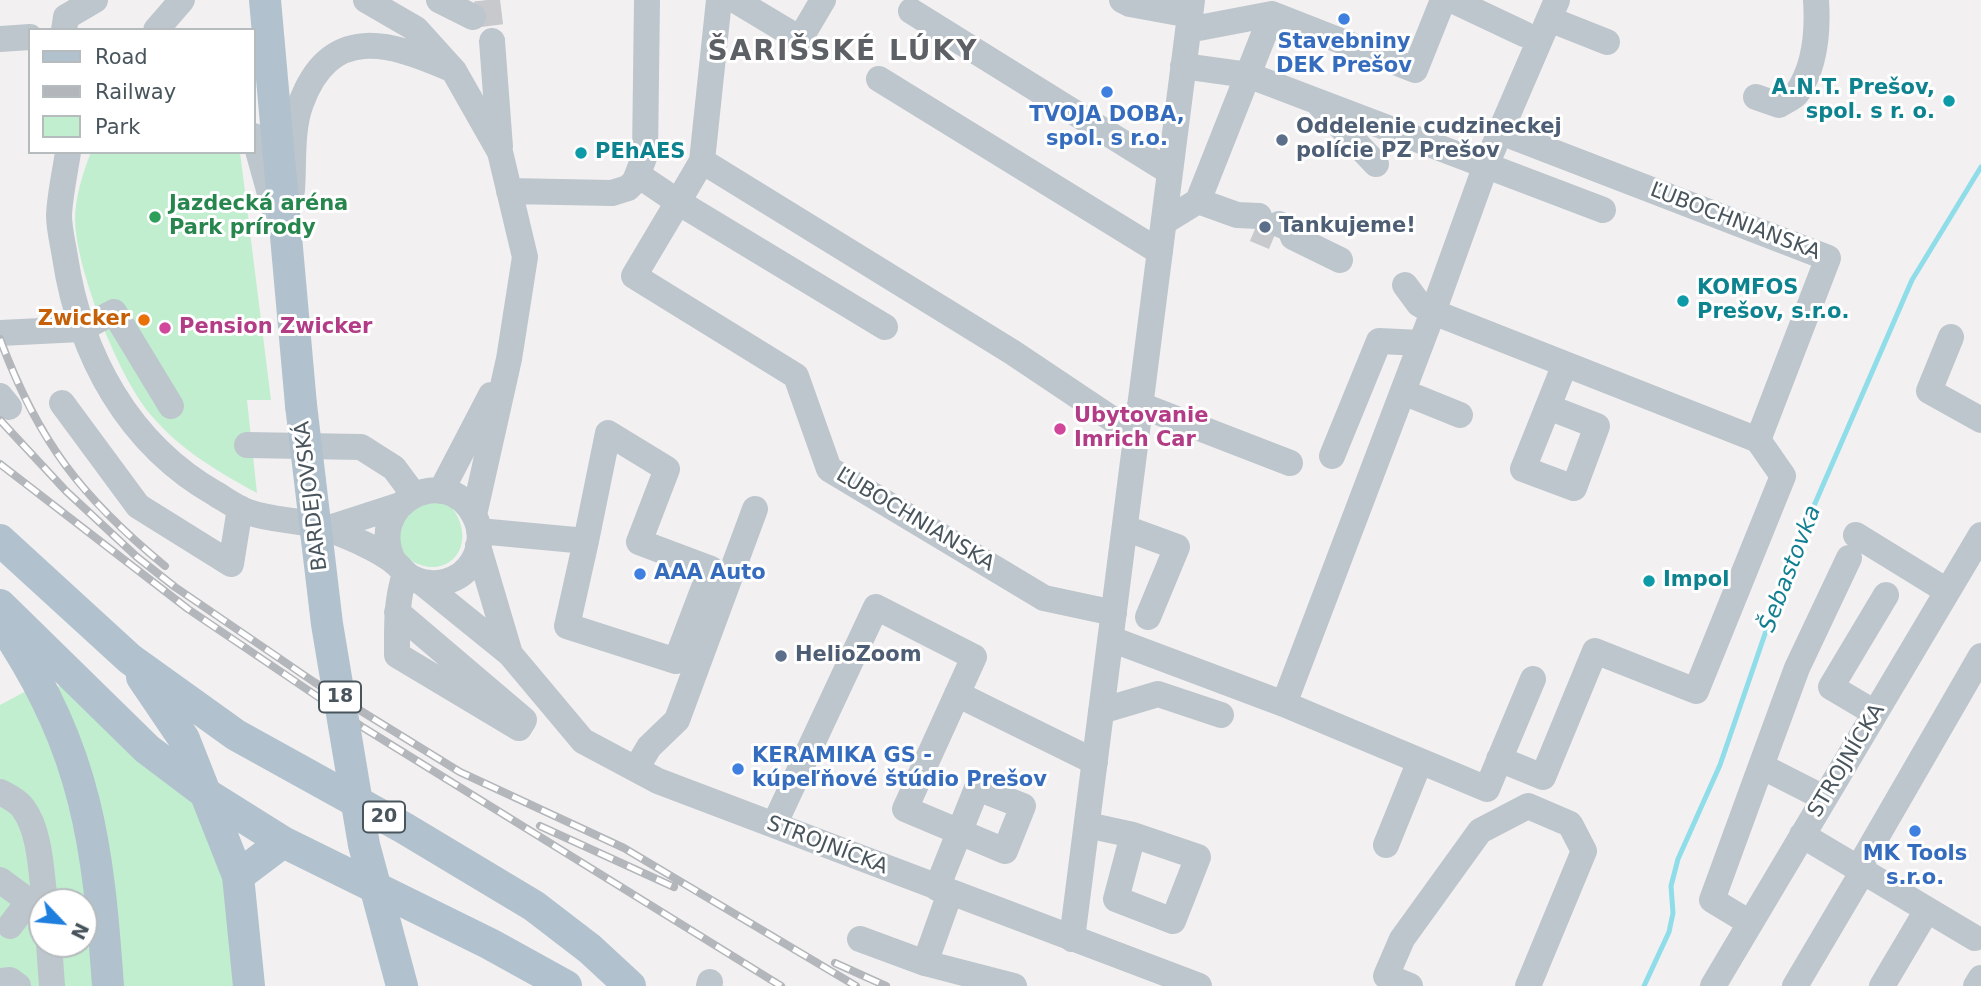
<!DOCTYPE html>
<meta charset="utf-8">
<style>
body{margin:0}
#map{position:relative;width:1981px;height:986px;overflow:hidden;background:#f3f0f1;font-family:"DejaVu Sans",sans-serif}
canvas{display:block}
.legend{position:absolute;left:28px;top:28px;width:228px;height:126px;box-sizing:border-box;background:#fff;border:2px solid #b6bbbe;margin:0;padding:9px 12px;list-style:none;font-size:21px;color:#49555d}
.legend li{display:flex;align-items:center;gap:14px;height:35px}
.legend b{width:35px;border:2px solid #b6bbbe}
.north{position:absolute;left:28px;top:888px;width:70px;height:70px;box-sizing:border-box;background:#fff;border:2px solid #b6bbbe;border-radius:50%;rotate:116deg;font-size:19px;font-weight:700;line-height:28px;text-align:center;color:#49555d}
.north::after{content:'';display:block;margin:auto;width:24px;height:32px;background:#1f7fde;clip-path:polygon(50% 0,100% 100%,50% 72%,0 100%)}
</style>
<div id="map">
<canvas width="1981" height="986"></canvas>
<ul class="legend">
<li><b style="height:9px;background:#b1c2ce"></b>Road</li>
<li><b style="height:9px;background:#b3b6ba"></b>Railway</li>
<li><b style="height:19px;background:#c1eecf"></b>Park</li>
</ul>
<div class="north">N</div>
</div>
<script>
const c = document.querySelector('canvas').getContext('2d');
c.lineJoin = 'round';
function paint(path, color) { c.fillStyle = color; c.fill(path, 'evenodd'); }
function trace(path, color, width, dash) { c.strokeStyle = color; c.lineWidth = width; c.lineCap = dash ? 'butt' : 'round'; c.setLineDash(dash || []); c.stroke(path); }
function drawText(font, color, halo, rows, align = 'center') {
  c.font = font + ' "DejaVu Sans",sans-serif'; c.lineWidth = 6; c.setLineDash([]); c.textBaseline = 'middle'; c.strokeStyle = halo; c.fillStyle = color; for (const [text, x, y, turn = 0] of rows) {
    c.save(); c.translate(x, y); c.rotate((+turn || 0) * Math.PI / 180); c.textAlign = isNaN(turn) ? turn : align; if (halo) c.strokeText(text, 0, 0); c.fillText(text, 0, 0); c.restore();
  }
}
const green = new Path2D(`
 M 91,152 L 240,152 L 271,400 L 247,400 L 257,493 C 217,471 180,450 150,414 C 118,376 76,269 75,220 C 75,198 83,172 91,152 Z
 M 424,499 L 451,506 C 484,550 439,588 403,554 L 397,526 Z
 M 41,683 L 62,731 L 107,986 L 0,986 L 0,705 ZM 42,902 L 84,902 L 84,944 L 42,944 Z
 M 62,683 L 202,804 L 224,874 L 239,986 L 120,986 L 105,827 L 97,789 L 58,687 Z`);
const stream = new Path2D(`
 M 1644,986 L 1669,932 L 1673,913 L 1671,886 L 1678,859 L 1720,765 L 1790,561 L 1912,280 L 1981,167`);
const minorTunnel = new Path2D(`
 M 487,0 L 492,41
 M 1255,229 L 1274,237`);
const minor = new Path2D(`
 M 366,0 L 416,29 L 454,71 L 500,152 L 525,257 L 509,359 L 474,515
 M 439,0 L 473,17
 M 735,0 L 800,39 L 823,0
 M 1122,0 L 1130,4 L 1190,15
 M 1452,0 L 1524,34
 M 1557,0 L 1486,165 L 1433,312 L 1758,440
 M 911,11 L 1170,172
 M 1272,14 L 1415,70 L 1443,0
 M 1549,19 L 1607,42
 M 64,30 L 66,17 L 95,0
 M 156,30 L 182,0
 M 0,39 L 30,37
 M 492,41 L 500,147
 M 1183,66 L 1248,75 L 1603,210
 M 879,79 L 1160,252
 M 1756,97 L 1779,105 C 1784,101 1794,98 1797,93 C 1815,67 1818,30 1816,0
 M 1319,104 L 1376,164
 M 1501,132 L 1828,258 L 1758,440
 M 254,136 L 274,208
 M 68,152 C 65,173 60,194 59,215 C 59,229 63,244 65,257 C 80,355 128,444 216,494 C 226,500 237,508 248,512 C 275,522 306,519 331,530 C 351,538 376,548 393,561 C 400,566 404,574 412,578 C 433,589 461,582 473,561 C 481,547 482,530 474,515 C 446,461 364,504 394,562
 M 702,161 L 719,0
 M 638,175 L 678,202 L 634,276 L 796,376 L 829,469 L 1044,598 L 1114,613
 M 292,190 C 294,163 291,129 301,103 C 330,24 389,42 449,68
 M 509,191 L 612,193 L 628,188 L 635,181 L 645,155 L 647,0
 M 1198,201 L 1237,215 L 1259,216
 M 1164,222 L 1198,201 L 1272,14 L 1188,30
 M 1279,224 L 1290,229 L 1293,237 L 1340,260
 M 885,327 L 678,202 L 702,161 L 1012,352 L 1136,435
 M 0,333 L 81,329 L 114,312 L 171,406
 M 1951,337 L 1929,391 L 1981,420
 M 1403,392 L 1460,415
 M 0,396 L 9,407
 M 62,403 L 138,506 L 231,564 L 240,508
 M 1140,405 L 1290,463
 M 1548,407 L 1597,426 L 1574,488 L 1523,469 L 1565,364
 M 247,445 L 361,447 L 394,468 L 414,495
 M 1332,456 L 1379,341 L 1421,343
 M 441,491 L 491,395
 M 329,528 L 400,505
 M 1125,528 L 1177,547 L 1148,617
 M 479,531 L 586,541 L 608,433 L 667,469 L 639,542 L 711,569 L 676,661 L 567,626 L 586,541
 M 1856,535 L 1947,591
 M 478,546 L 510,654
 M 420,581 L 510,654 L 583,741 L 658,781 L 1199,986
 M 397,612 L 524,720 L 519,728 L 397,655 C 397,626 396,601 405,574
 M 1111,639 L 1284,704 L 1487,789 L 1533,679
 M 957,694 L 1095,762
 M 1284,704 L 1433,312 L 1419,304 L 1405,285
 M 1101,711 L 1158,694 L 1221,715
 M 1875,713 L 1831,687 L 1886,595
 M 1499,759 L 1543,777 L 1595,651 L 1696,691 L 1783,476 L 1758,440
 M 1761,766 L 1797,668 L 1849,558
 M 636,769 L 649,747 L 677,720 L 755,509
 M 0,792 C 8,796 18,801 23,808 C 41,832 41,874 45,902
 M 774,825 L 876,607 L 974,657 L 905,809 L 1005,851 L 1023,806 L 977,788 L 937,888
 M 1087,825 L 1133,835 L 1198,857 L 1173,921 L 1116,899 L 1133,835
 M 1802,835 L 1975,938
 M 1386,845 L 1420,761
 M 1858,869 L 1981,656
 M 0,880 L 42,911
 M 950,893 L 925,963 L 1014,986
 M 1750,923 L 1712,900 L 1761,766 L 1824,798
 M 10,926 L 29,901
 M 860,939 L 925,963
 M 1072,939 L 1192,0
 M 49,944 L 52,986
 M 0,981 L 10,980 L 18,986
 M 709,986 L 710,982
 M 1410,986 L 1386,976 L 1402,939 L 1480,831 L 1528,806 L 1570,824 L 1584,851 L 1528,986
 M 1713,986 L 1981,535
 M 1795,986 L 1863,871
 M 1882,986 L 1927,910
 M 1976,986 L 1981,978`);
const major = new Path2D(`
 M 265,0 L 301,405
 M 0,540 L 130,659 L 236,735 L 404,828 L 534,906 L 590,949 L 630,986
 M 0,605 L 147,749 L 208,795 L 283,842 L 490,944 L 566,986
 M 7,631 C 87,753 98,844 108,986
 M 142,677 L 184,739 L 238,876 L 249,986
 M 238,876 L 283,842`);
const rail = new Path2D(`
 M 0,339 C 38,441 81,497 165,566
 M 0,420 L 66,491 L 137,557 L 175,587 L 314,682 L 460,772 L 624,848 L 856,986
 M 0,464 L 188,609 L 364,728 L 781,986
 M 540,826 L 674,887
 M 835,963 L 886,986`);
const majorBridge = new Path2D(`
 M 301,405 L 327,624 L 364,845 L 402,986`);
const markers = [
 [1344,19,7,"#3f7fe0"],
 [1107,92,7,"#3f7fe0"],
 [1949,101,7,"#0f9aa8"],
 [1282,140,7,"#5c6f8a"],
 [581,153,7,"#0f9aa8"],
 [155,217,7,"#2e9e5b"],
 [1265,227,7,"#5c6f8a"],
 [1683,301,7,"#0f9aa8"],
 [144,320,7,"#e8710a"],
 [165,328,7,"#d1479c"],
 [1060,429,7,"#d1479c"],
 [640,574,7,"#3f7fe0"],
 [1649,581,7,"#0f9aa8"],
 [781,656,7,"#5c6f8a"],
 [738,769,7,"#3f7fe0"],
 [1915,831,7,"#3f7fe0"]
];
const shields = [
 [340,697,42],
 [384,817,42]
];
const shieldNames = [
 ["18",340,697],
 ["20",384,817]
];
const shopNames = [
 ["Stavebniny",1344,43],
 ["DEK Prešov",1344,67],
 ["TVOJA DOBA,",1107,116],
 ["spol. s r.o.",1107,140],
 ["AAA Auto",654,574,"left"],
 ["KERAMIKA GS -",752,757,"left"],
 ["kúpeľňové štúdio Prešov",752,781,"left"],
 ["MK Tools",1915,855],
 ["s.r.o.",1915,879]
];
const cultureNames = [
 ["A.N.T. Prešov,",1935,89,"right"],
 ["spol. s r. o.",1935,113,"right"],
 ["PEhAES",595,153],
 ["KOMFOS",1697,289],
 ["Prešov, s.r.o.",1697,313],
 ["Impol",1663,581]
];
const serviceNames = [
 ["Oddelenie cudzineckej",1296,128],
 ["polície PZ Prešov",1296,152],
 ["Tankujeme!",1279,227],
 ["HelioZoom",795,656]
];
const leisureNames = [
 ["Jazdecká aréna",169,205],
 ["Park prírody",169,229]
];
const streetNames = [
 ["ĽUBOCHNIANSKA",1735,222,21],
 ["BARDEJOVSKÁ",312,496,-97],
 ["ĽUBOCHNIANSKA",915,520,31],
 ["STROJNÍCKA",1847,761,-59],
 ["STROJNÍCKA",827,846,21]
];
const foodNames = [
 ["Zwicker",130,320]
];
const hotelNames = [
 ["Pension Zwicker",179,328],
 ["Ubytovanie",1074,417],
 ["Imrich Car",1074,441]
];
const waterNames = [
 ["Šebastovka",1791,569,-69]
];
const districtNames = [
 ["ŠARIŠSKÉ LÚKY",843,53]
];
paint(green, '#c1eecf');
trace(stream, '#90ddea', 5);
trace(minorTunnel, '#c8c9cc', 26, [26, 13]);
trace(minor, '#bdc6cd', 26);
trace(major, '#b1c2ce', 32);
trace(rail, '#b3b6ba', 8);
trace(rail, '#fff', 5, [16]);
trace(majorBridge, '#b1c2ce', 32);
for (const [x, y, r, color] of markers) { const dot = new Path2D(); dot.arc(x, y, r, 0, 2 * Math.PI); c.fillStyle = color; c.fill(dot); trace(dot, '#fff', 2.5); }
for (const [x, y, w] of shields) { const box = new Path2D(); box.roundRect(x - w / 2, y - 15.5, w, 31, 5); c.fillStyle = '#fff'; c.fill(box); trace(box, '#49555d', 2); }
drawText('bold 19px', '#49555d', null, shieldNames);
drawText('bold 21px', '#366cbe', '#fff', shopNames);
drawText('bold 21px', '#0d838f', '#fff', cultureNames, 'left');
drawText('bold 21px', '#4e5e75', '#fff', serviceNames, 'left');
drawText('bold 21px', '#27864d', '#fff', leisureNames, 'left');
drawText('21px', '#49555d', '#fff', streetNames);
drawText('bold 21px', '#c56008', '#fff', foodNames, 'right');
drawText('bold 21px', '#b23c85', '#fff', hotelNames, 'left');
drawText('italic 23px', '#117f91', '#fff', waterNames);
c.letterSpacing = '2px';
drawText('bold 28px', '#5d6165', '#fff', districtNames);
c.letterSpacing = '0px';
</script>
